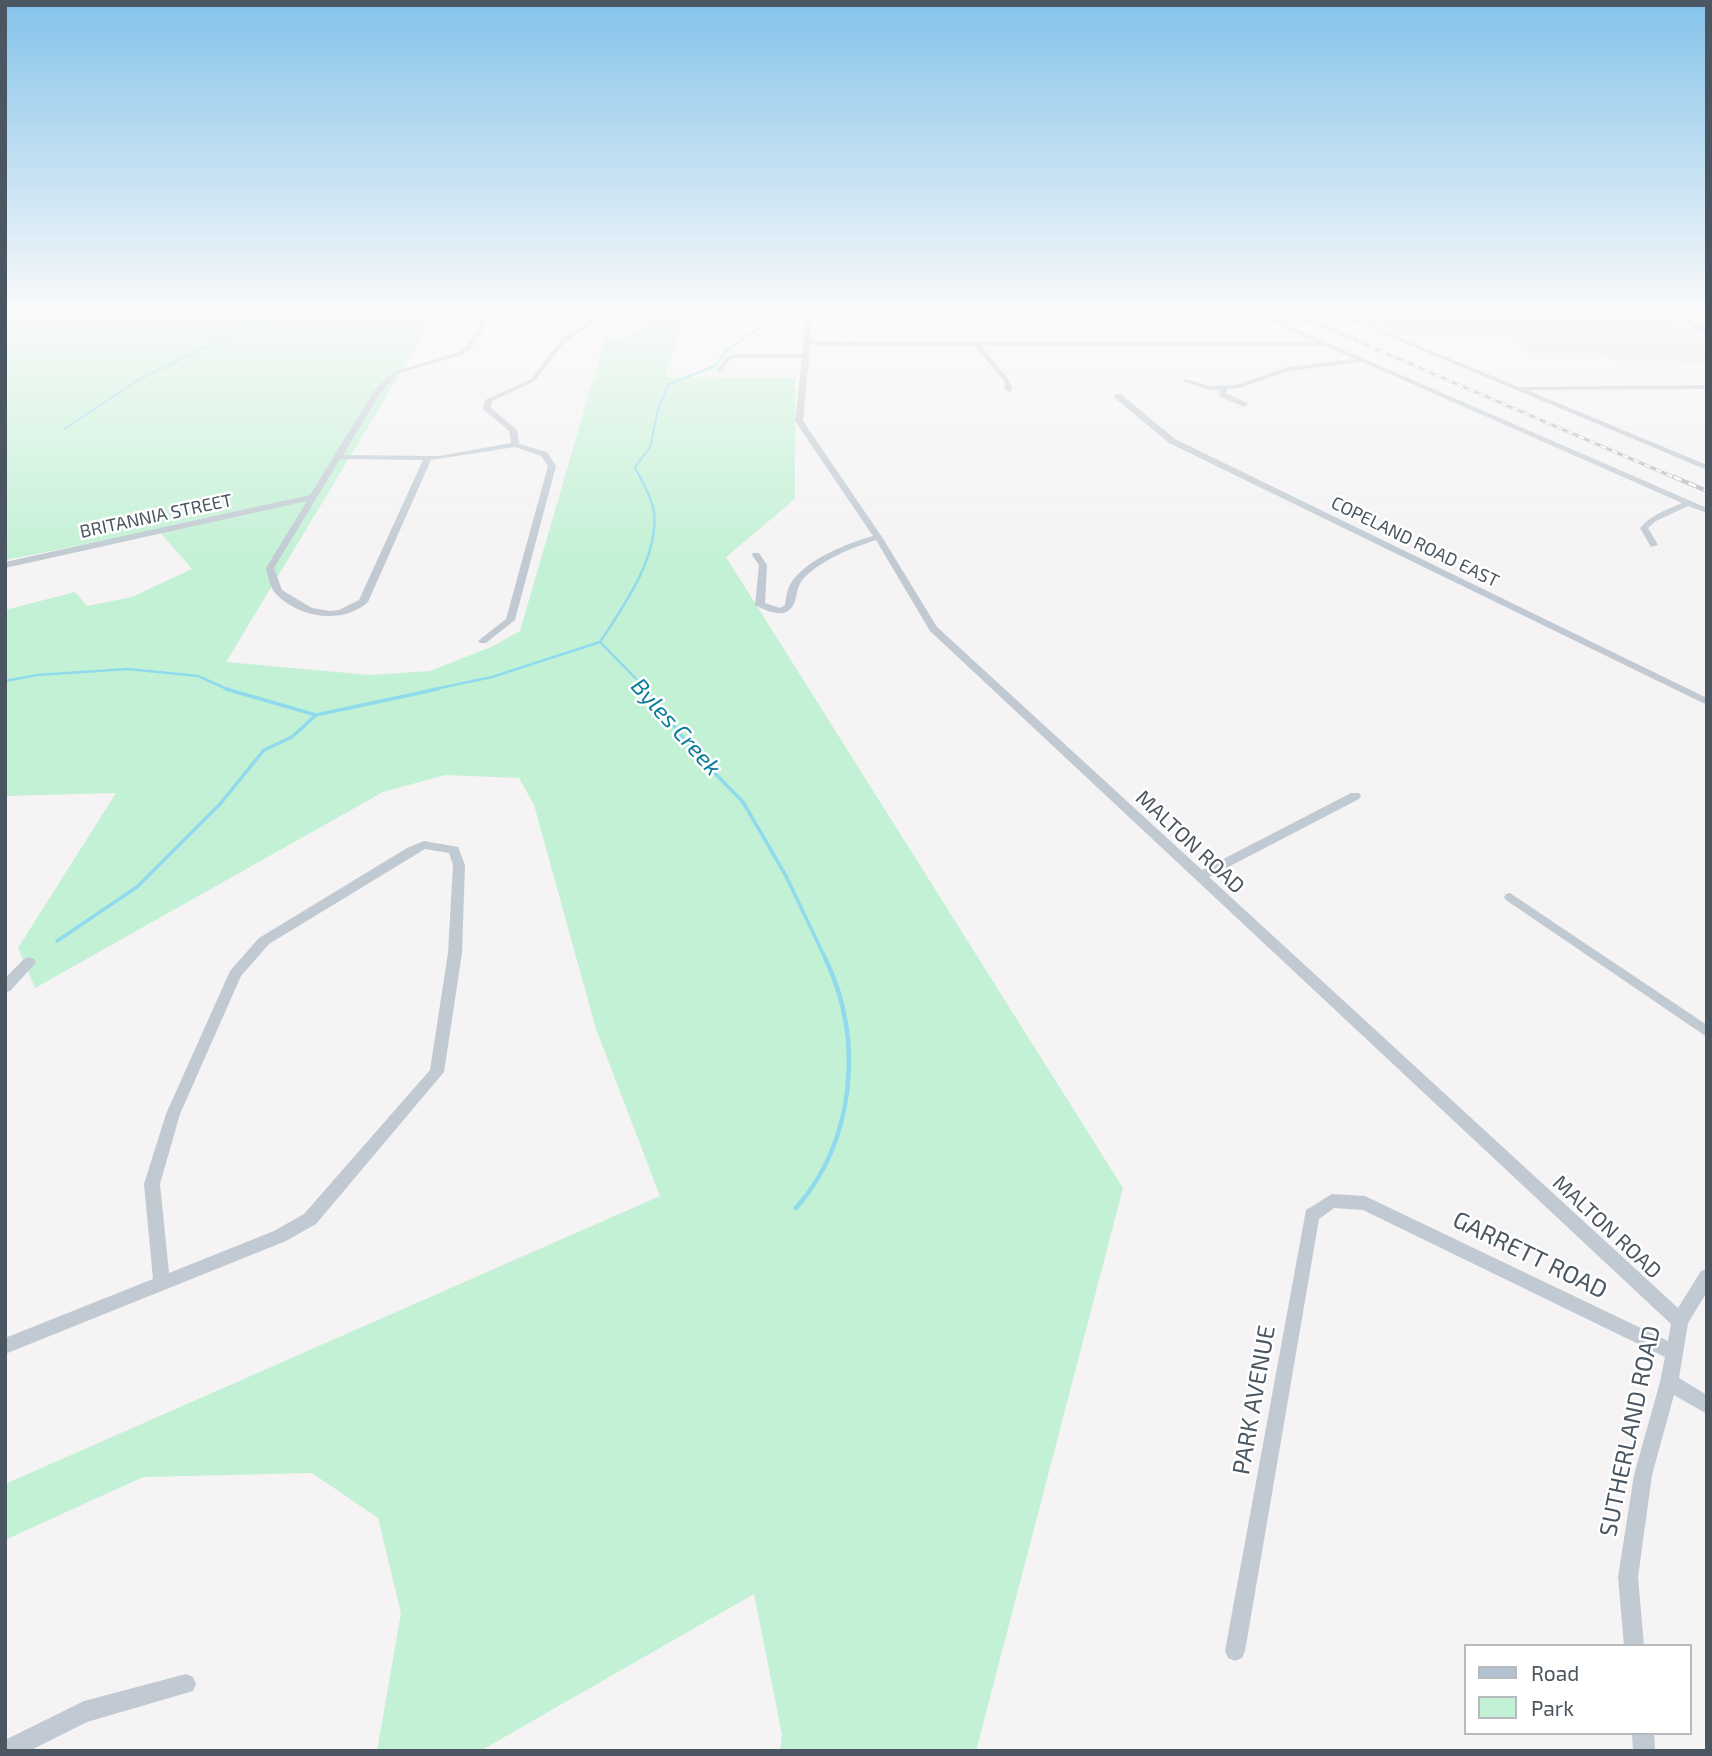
<!DOCTYPE html>
<style>
body{margin:0}
#map{position:relative;width:1712px;height:1756px;overflow:hidden;background:#f5f3f3;font-family:"Exo 2",sans-serif}
canvas{display:block}
.frame{position:absolute;inset:0;border:7px solid #4a5661;pointer-events:none}
.legend{position:absolute;left:1464px;top:1644px;width:228px;height:91px;box-sizing:border-box;background:#fff;border:2px solid #b7bbc0;margin:0;padding:9px 12px;list-style:none;font-size:21px;color:#4a5661}
.legend li{display:flex;align-items:center;gap:14px;height:35px}
.legend b{width:35px;border:2px solid #b7bbc0}
</style>
<div id="map">
<canvas width="1712" height="1756"></canvas>
<div class="frame"></div>
<ul class="legend">
<li><b style="height:9px;background:#b3c2d1"></b>Road</li>
<li><b style="height:19px;background:#c3f1d5"></b>Park</li>
</ul>
</div>
<script>
const c = document.querySelector('canvas').getContext('2d');
c.lineJoin = 'round';
function paint(path, color) { c.fillStyle = color; c.fill(path, 'evenodd'); }
function trace(path, color, width, dash) { c.strokeStyle = color; c.lineWidth = width; c.lineCap = dash ? 'butt' : 'round'; c.setLineDash(dash || []); c.stroke(path); }
function drawText(font, color, halo, rows, align = 'center') {
  c.font = font + ' "Exo 2",sans-serif'; c.lineWidth = 5; c.setLineDash([]); c.textBaseline = 'middle'; c.strokeStyle = halo; c.fillStyle = color; for (const [text, x, y, turn = 0] of rows) {
    c.save(); c.translate(x, y); c.rotate((+turn || 0) * Math.PI / 180); c.textAlign = isNaN(turn) ? turn : align; if (halo) c.strokeText(text, 0, 0); c.fillText(text, 0, 0); c.restore();
  }
}
const education = new Path2D(`
 M 1344,313 L 1668,313 L 1707,342 L 1707,362 L 1614,360 L 1606,354 L 1528,353 L 1509,336 L 1394,334 Z`);
const green = new Path2D(`
 M 5,313 L 437,313 L 226,662 L 370,675 L 430,671 L 491,647 L 520,631 L 605,338 L 627,338 L 653,319 L 655,313 L 688,313 L 684,315 L 665,377 L 795,378 L 795,499 L 726,557 L 1123,1188 L 976,1751 L 780,1751 L 782,1735 L 754,1594 L 480,1751 L 377,1751 L 401,1613 L 378,1518 L 312,1473 L 143,1477 L 5,1540 L 5,1484 L 660,1196 L 596,1029 L 534,805 L 519,778 L 445,775 L 383,792 L 35,988 L 18,948 L 116,793 L 5,796 L 5,610 L 75,592 L 87,606 L 132,597 L 192,569 L 158,530 L 5,560 Z
 M 800,313 L 953,313 L 963,315 L 799,321 Z
 M 1439,313 L 1525,313 L 1533,318 L 1448,320 Z`);
const streamFar3 = new Path2D(`
 M 64,429 L 140,379 L 277,313
 M 641,479 L 635,467 L 650,447 L 659,406 L 669,384 L 715,366 L 725,352 L 752,332 L 794,313`);
const streamFar2 = new Path2D(`
 M 640,477 C 646,488 652,500 654,512 C 659,557 623,607 600,642 L 647,690
 M 5,681 L 37,675 L 128,669 L 198,676 L 229,690
 M 430,690 L 492,677 L 600,642`);
const streamFar1 = new Path2D(`
 M 226,689 L 316,715 L 438,689
 M 645,689 L 695,753 L 743,802 L 786,876 L 827,962
 M 57,941 L 137,887 L 220,804 L 264,750 L 292,737 L 316,715`);
const stream = new Path2D(`
 M 796,1208 C 855,1141 864,1040 826,960`);
const minor = new Path2D(`
 M 486,313 L 492,313 L 471,349 L 461,355 L 397,374 L 381,392 L 343,455 L 439,456 L 511,443 L 509,431 L 483,409 L 485,400 L 531,379 L 561,340 L 588,322 L 593,313 L 599,313 L 593,324 L 565,342 L 535,381 L 492,401 L 491,408 L 517,430 L 519,444 L 547,452 L 556,466 L 515,620 L 486,643 L 480,643 L 478,641 L 506,619 L 548,466 L 541,456 L 515,447 L 431,460 L 368,602 C 342,625 299,618 276,594 C 270,588 268,576 266,568 L 307,501 L 5,568 L 5,562 L 310,495 L 374,391 L 393,372 L 457,353 L 466,347 ZM 340,459 L 423,460 L 359,600 L 339,610 L 330,611 L 312,608 L 282,590 L 274,568 Z
 M 1252,313 L 1259,313 L 1707,508 L 1707,513 L 1688,506 L 1656,521 L 1648,528 L 1658,545 L 1651,547 L 1640,528 C 1651,515 1666,510 1682,503 L 1362,362 L 1289,371 L 1239,388 L 1227,389 L 1226,393 L 1247,403 L 1248,405 L 1244,407 L 1219,396 L 1220,390 L 1210,390 L 1183,381 L 1186,379 L 1210,386 L 1236,385 L 1288,367 L 1355,359 L 1325,346 L 981,345 L 1009,380 L 1013,390 L 1009,392 L 1005,390 L 1004,381 L 974,345 L 810,345 L 809,354 L 811,356 L 809,358 L 803,421 L 882,537 L 937,627 L 1202,870 L 1351,793 L 1359,793 L 1361,796 L 1359,799 L 1209,877 L 1678,1308 L 1701,1271 L 1707,1269 L 1707,1292 L 1688,1323 L 1679,1378 L 1707,1395 L 1707,1414 L 1674,1395 L 1652,1475 L 1638,1577 L 1644,1646 L 1624,1646 L 1618,1577 L 1634,1475 L 1660,1382 L 1665,1357 L 1363,1210 L 1334,1208 L 1319,1219 L 1245,1651 L 1242,1658 L 1235,1661 L 1228,1658 L 1225,1651 L 1306,1210 L 1332,1194 L 1365,1196 L 1668,1341 L 1671,1324 L 930,631 L 876,540 C 851,548 821,560 803,579 C 794,589 799,606 786,612 C 778,616 762,609 755,605 L 759,565 L 752,555 L 753,553 L 759,553 L 767,565 L 765,603 L 780,608 L 785,605 C 786,598 787,589 791,583 C 805,560 848,543 873,536 L 795,421 L 802,358 L 736,358 L 729,360 L 722,371 L 718,371 L 717,370 L 725,358 L 735,354 L 802,354 L 806,319 L 809,317 L 812,319 L 810,341 L 1316,342 Z
 M 1333,313 L 1340,313 L 1519,387 L 1707,385 L 1707,389 L 1527,390 L 1707,465 L 1707,470 Z
 M 1115,394 L 1121,394 L 1175,439 L 1707,698 L 1707,705 L 1169,443 L 1115,398 Z
 M 424,841 L 458,847 L 465,865 L 462,953 L 444,1072 L 316,1224 L 286,1241 L 5,1354 L 5,1338 L 153,1279 L 144,1184 L 166,1114 L 230,971 L 259,938 L 407,848 ZM 425,849 L 449,853 L 453,865 L 448,953 L 430,1070 L 304,1214 L 274,1231 L 169,1273 L 160,1184 L 180,1114 L 241,976 L 269,944 Z
 M 1510,893 L 1707,1025 L 1707,1037 L 1506,900 L 1504,897 L 1506,894 Z
 M 29,957 L 34,959 L 36,962 L 34,965 L 10,991 L 5,992 L 5,978 L 24,959 Z
 M 186,1674 L 193,1677 L 196,1684 L 193,1691 L 87,1722 L 29,1751 L 5,1751 L 5,1740 L 84,1701 Z
 M 1632,1733 L 1654,1733 L 1655,1751 L 1633,1751 Z`);
const primary = new Path2D(`
 M 1672,313 L 1683,313 L 1707,329 L 1707,337 Z`);
const railFar1 = new Path2D(`
 M 1292,313 L 1678,479`);
const rail = new Path2D(`
 M 1674,477 L 1707,491`);
const farStreetnames = [
 ["BRITANNIA STREET",156,516,-12],
 ["COPELAND ROAD EAST",1415,542,26]
];
const streetNames = [
 ["MALTON ROAD",1190,842,43],
 ["MALTON ROAD",1607,1227,43]
];
const waterNames = [
 ["Byles Creek",676,727,48]
];
const nearStreetnames = [
 ["GARRETT ROAD",1530,1255,26],
 ["PARK AVENUE",1254,1400,-80],
 ["SUTHERLAND ROAD",1630,1431,-78]
];
paint(education, '#e6e4e5');
paint(green, '#c3f1d5');
trace(streamFar3, '#90daee', 2);
trace(streamFar2, '#90daee', 2.5);
trace(streamFar1, '#90daee', 3.5);
trace(stream, '#90daee', 4.5);
paint(minor, '#c1cad2');
paint(primary, '#b3c2d1');
trace(railFar1, '#b5b8bd', 3.5);
trace(rail, '#b5b8bd', 4.5);
trace(railFar1, '#fff', 2, [6]);
trace(rail, '#fff', 2.5, [8]);
const sky = c.createLinearGradient(0, 0, 0, 558);
sky.addColorStop(0, '#85c3ea');
sky.addColorStop(0.56, '#fafafa');
sky.addColorStop(1, '#fafafa00');
c.fillStyle = sky;
c.fillRect(0, 0, 1712, 558);
drawText('18px', '#4a5661', '#fff', farStreetnames);
drawText('21px', '#4a5661', '#fff', streetNames);
drawText('italic 23px', '#0c7c9b', '#fff', waterNames);
drawText('24px', '#4a5661', '#fff', nearStreetnames);
</script>
